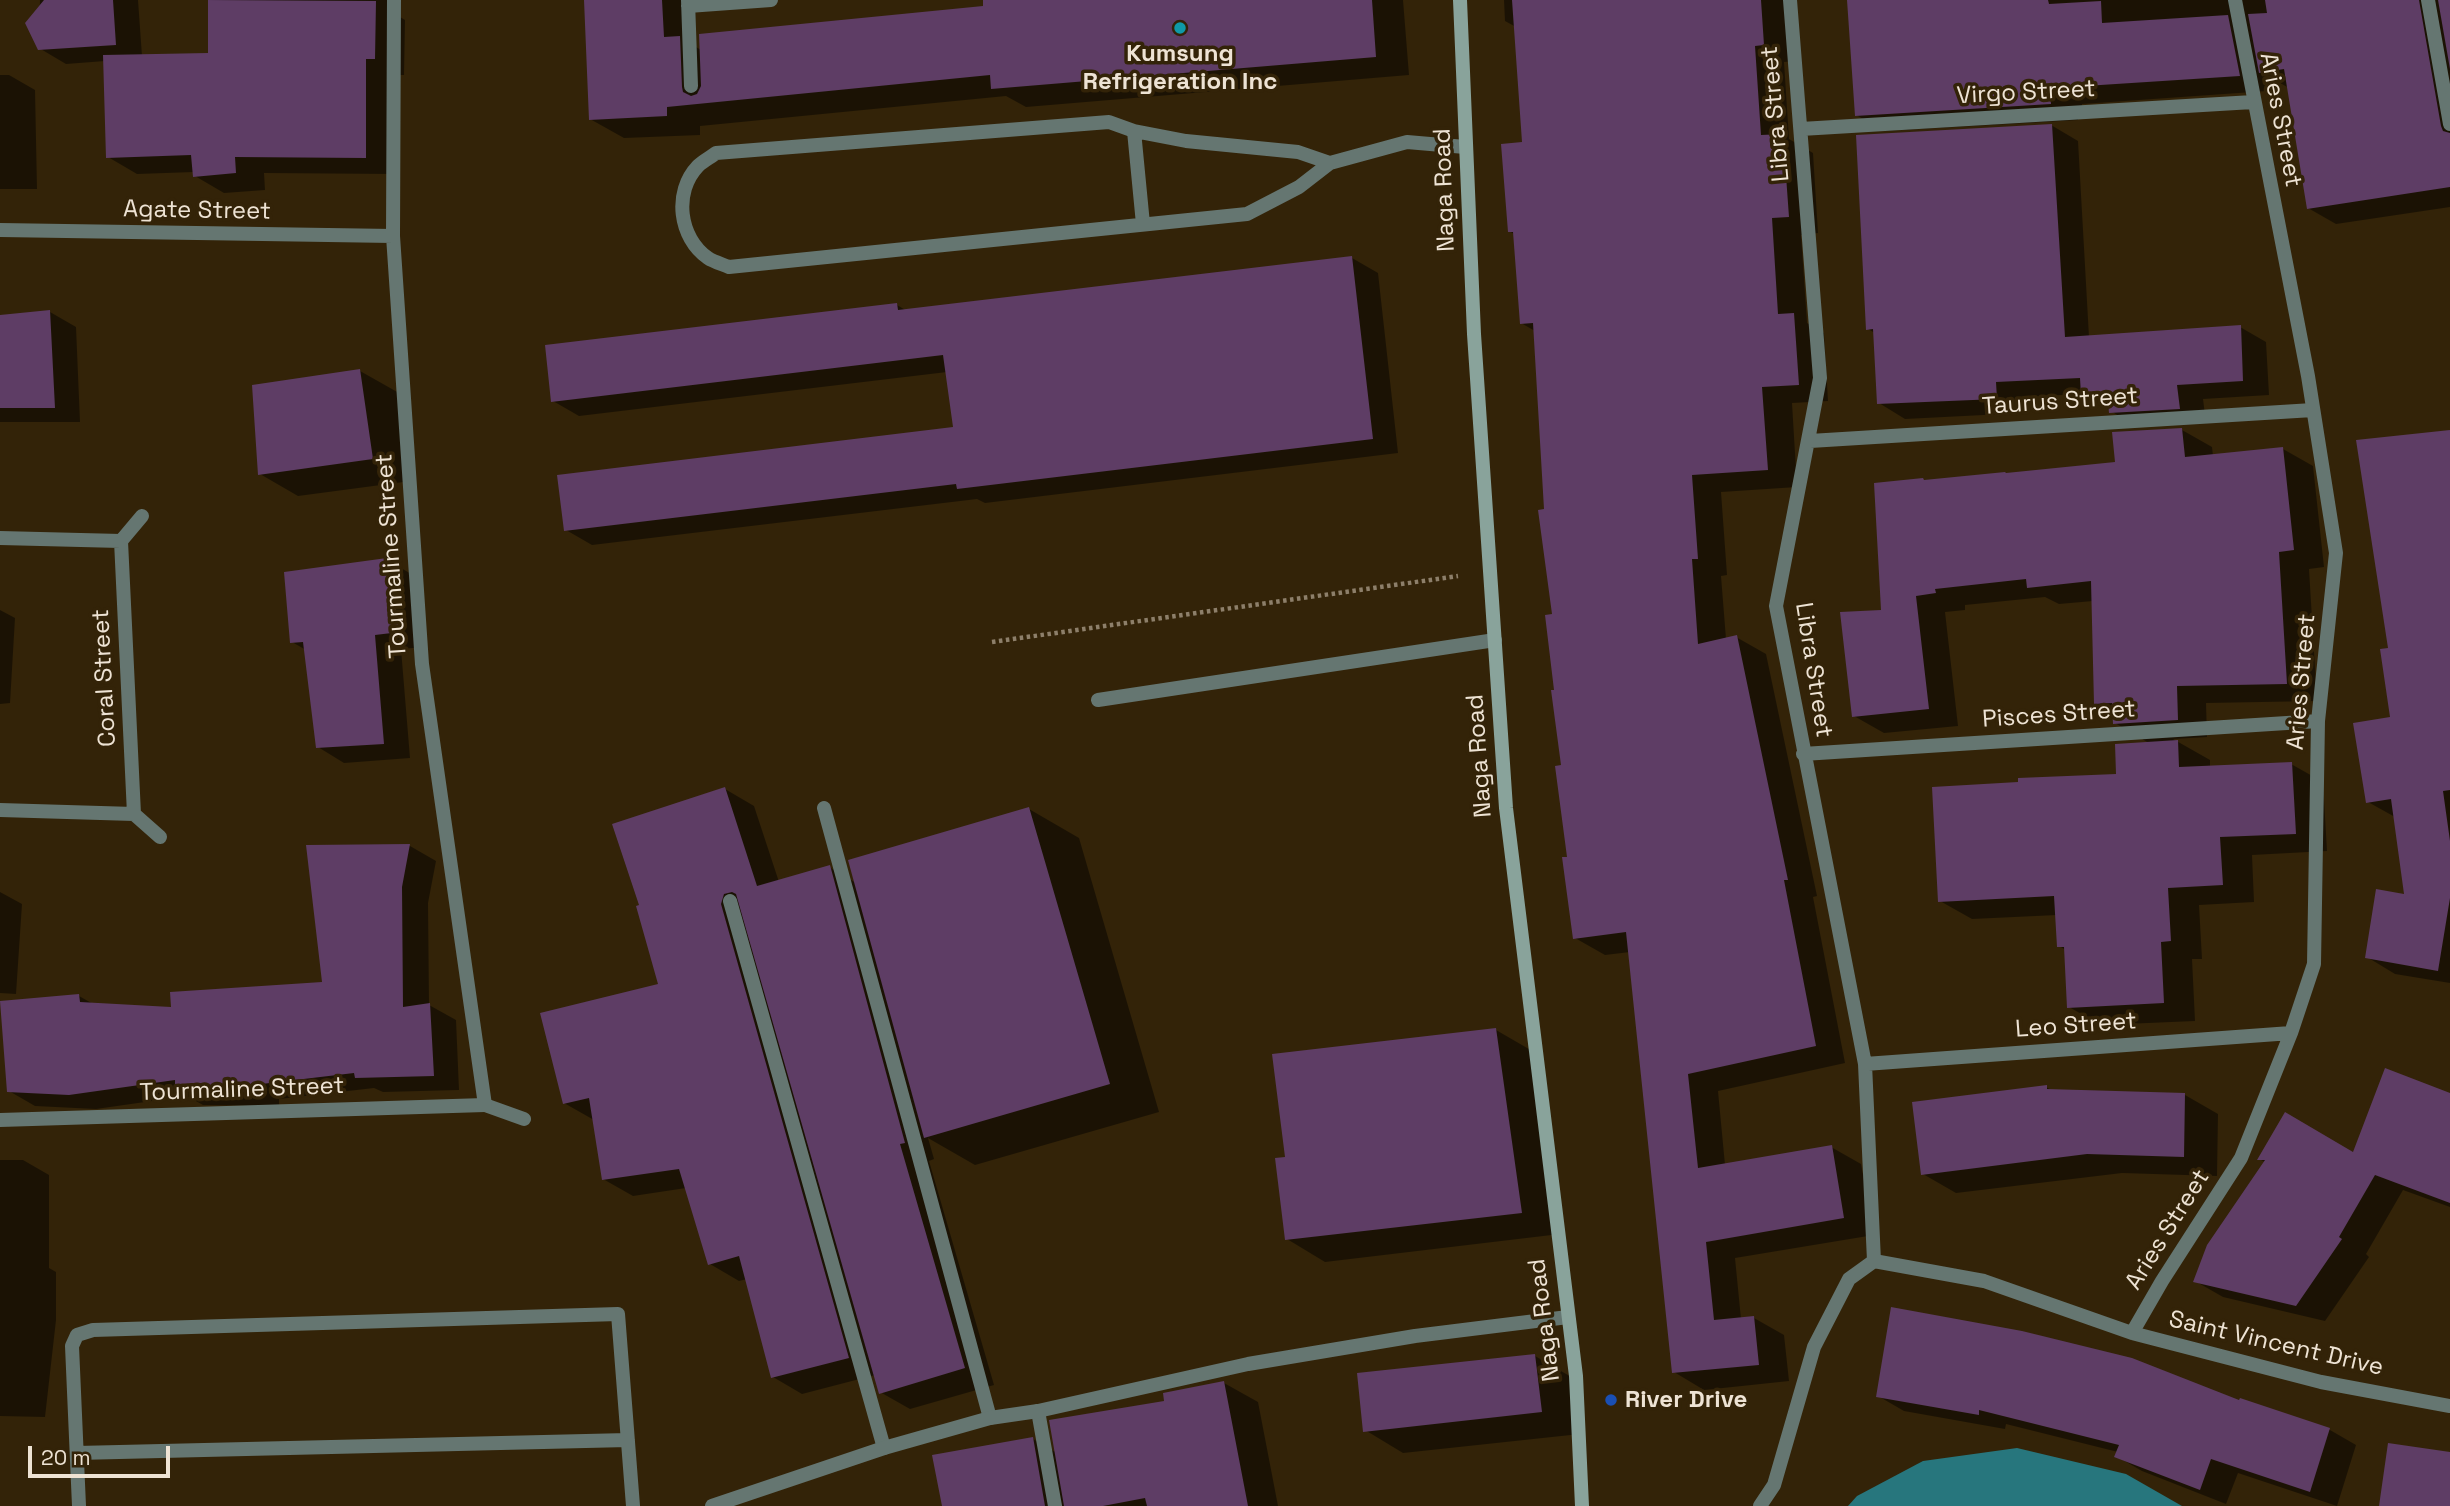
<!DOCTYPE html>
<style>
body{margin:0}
#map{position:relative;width:2450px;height:1506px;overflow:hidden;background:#332308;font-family:"Space Grotesk",sans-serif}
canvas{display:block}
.scale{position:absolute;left:28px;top:1446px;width:142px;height:32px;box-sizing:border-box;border:4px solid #eee3d4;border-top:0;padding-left:9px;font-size:21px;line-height:24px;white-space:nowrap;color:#eee3d4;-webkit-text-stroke:5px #332308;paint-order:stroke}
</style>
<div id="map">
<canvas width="2450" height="1506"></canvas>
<div class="scale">20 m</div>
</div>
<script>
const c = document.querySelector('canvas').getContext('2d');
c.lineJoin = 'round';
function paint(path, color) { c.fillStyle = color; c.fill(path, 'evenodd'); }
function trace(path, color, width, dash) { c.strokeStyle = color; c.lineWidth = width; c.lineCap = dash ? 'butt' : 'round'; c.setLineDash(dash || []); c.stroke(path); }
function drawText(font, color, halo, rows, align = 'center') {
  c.font = font + ' "Space Grotesk",sans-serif'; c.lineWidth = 7; c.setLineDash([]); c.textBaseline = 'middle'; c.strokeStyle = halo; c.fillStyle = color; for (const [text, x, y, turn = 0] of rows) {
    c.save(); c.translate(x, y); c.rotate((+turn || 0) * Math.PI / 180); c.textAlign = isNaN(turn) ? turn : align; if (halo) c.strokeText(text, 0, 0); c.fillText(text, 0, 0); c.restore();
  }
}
const water = new Path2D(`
 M 2017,1448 L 2126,1474 L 2182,1506 L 1848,1506 L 1857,1496 L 1923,1461 Z`);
const shadow = new Path2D(`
 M 40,0 L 138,0 L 142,56 L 210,54 L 210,0 L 390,0 L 390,11 L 405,20 L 404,75 L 395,75 L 395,174 L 264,173 L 265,190 L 224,193 L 195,176 L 194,172 L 137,174 L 108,157 L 105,61 L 66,64 L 39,48 Z
 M 586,0 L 695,0 L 696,47 L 701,50 L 985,7 L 985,0 L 1403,0 L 1409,75 L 1026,107 L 1006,96 L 700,126 L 700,135 L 624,138 L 590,119 Z
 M 1504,0 L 1789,0 L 1794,61 L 1784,62 L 1789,139 L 1813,153 L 1818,233 L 1801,235 L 1807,323 L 1824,333 L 1828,401 L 1792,403 L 1797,487 L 1721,492 L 1727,575 L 1721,576 L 1726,639 L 1736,637 L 1766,654 L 1817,896 L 1813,897 L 1845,1063 L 1718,1091 L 1725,1165 L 1831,1147 L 1861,1164 L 1874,1235 L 1735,1258 L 1741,1319 L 1754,1318 L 1784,1335 L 1789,1381 L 1704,1390 L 1674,1372 L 1630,952 L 1605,955 L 1575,938 L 1556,692 L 1554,616 L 1535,331 L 1521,323 L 1514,234 L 1509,231 L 1524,144 L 1516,27 L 1505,21 Z
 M 1849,0 L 2450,0 L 2450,207 L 2336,224 L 2308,208 L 2289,88 L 2264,74 L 2267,91 L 2082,104 L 2082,107 L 2078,108 L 2078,120 L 1885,131 L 1856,115 Z
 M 0,75 L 9,75 L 35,90 L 37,189 L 0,189 Z
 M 2051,125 L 2078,141 L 2089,337 L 2240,327 L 2266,342 L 2269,395 L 2203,399 L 2206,423 L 2137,427 L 2083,394 L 2022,397 L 2023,413 L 1905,419 L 1879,403 L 1875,333 L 1868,329 Z
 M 1352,258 L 1378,273 L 1398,453 L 985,503 L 977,499 L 592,545 L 566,530 L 955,429 L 947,372 L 579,416 L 553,401 L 897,305 L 907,311 Z
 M 50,312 L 76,327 L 80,422 L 0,422 L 0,317 Z
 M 360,371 L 399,393 L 411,481 L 298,496 L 260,474 Z
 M 2182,430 L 2212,447 L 2213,456 L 2283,449 L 2313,466 L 2324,567 L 2309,569 L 2317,701 L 2206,703 L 2207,737 L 2173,739 L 2210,760 L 2210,767 L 2291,764 L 2323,782 L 2327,851 L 2252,855 L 2254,902 L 2199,905 L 2202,959 L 2192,959 L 2195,1021 L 2101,1025 L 2069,1007 L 2066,950 L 2059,946 L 2057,915 L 1972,919 L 1940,901 L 2118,776 L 2149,743 L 2115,723 L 2115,714 L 2095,703 L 2093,601 L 2059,604 L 2045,597 L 1965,605 L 1965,610 L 1945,612 L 1958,726 L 1884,733 L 1854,716 L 1883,611 L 1927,482 L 2117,463 Z
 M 2450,432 L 2450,983 L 2395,974 L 2367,957 L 2406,896 L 2395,817 L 2368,802 L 2392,719 L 2390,650 Z
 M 387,560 L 413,575 L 425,647 L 401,649 L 410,758 L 344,763 L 318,747 L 306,650 L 292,642 Z
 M 0,610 L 15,618 L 10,703 L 0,704 Z
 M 725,789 L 754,806 L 779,882 L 829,867 L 856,883 L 1029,809 L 1079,838 L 1159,1112 L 975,1165 L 928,1138 L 934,1159 L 929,1161 L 994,1385 L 910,1409 L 880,1392 L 875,1375 L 802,1394 L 773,1377 L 747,1279 L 739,1281 L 710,1264 L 686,1188 L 633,1196 L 603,1179 L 594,1120 L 564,1103 L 661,985 Z
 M 410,846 L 436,861 L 428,903 L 429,1005 L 456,1020 L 459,1090 L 383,1092 L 374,1088 L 279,1099 L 279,1106 L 203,1105 L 187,1096 L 96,1109 L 35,1106 L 9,1091 L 79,996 L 95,1005 L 172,1008 L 324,984 L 308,847 Z
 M 0,892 L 22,904 L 16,994 L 0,993 Z
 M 1496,1030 L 1534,1052 L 1560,1234 L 1325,1262 L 1287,1239 L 1287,1159 Z
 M 2046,1087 L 2053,1091 L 2185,1095 L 2218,1114 L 2217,1176 L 2122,1173 L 1956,1193 L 1923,1174 Z
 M 2450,1095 L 2450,1207 L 2403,1190 L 2366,1254 L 2369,1257 L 2325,1321 L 2223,1297 L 2195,1281 L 2265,1162 L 2259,1159 L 2354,1154 Z
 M 0,1160 L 23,1160 L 49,1175 L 49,1268 L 56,1272 L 56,1320 L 45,1417 L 0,1416 Z
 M 1535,1356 L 1573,1378 L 1580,1434 L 1403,1453 L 1365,1430 Z
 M 1224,1383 L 1258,1402 L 1278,1506 L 944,1506 L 1033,1439 L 1057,1453 Z
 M 1878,1396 L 2241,1402 L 2241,1400 L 2330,1430 L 2356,1445 L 2337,1506 L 2238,1473 L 2226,1504 L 2142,1471 L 2116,1456 L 2118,1452 L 2006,1424 L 2005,1429 L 1904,1411 Z`);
const building = new Path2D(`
 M 44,0 L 113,0 L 116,45 L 38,50 L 25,23 Z
 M 208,0 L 376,1 L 375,59 L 366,59 L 366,158 L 235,157 L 236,173 L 193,177 L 191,155 L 106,158 L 103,55 L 208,53 Z
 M 584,0 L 662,0 L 664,37 L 680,36 L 682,87 L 683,92 L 691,96 L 697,94 L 701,86 L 699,34 L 983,6 L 983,0 L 1372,0 L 1376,57 L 991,89 L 990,75 L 667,107 L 667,116 L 589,120 Z
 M 1512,0 L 1761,0 L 1764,45 L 1755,46 L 1761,135 L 1783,134 L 1789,217 L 1772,218 L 1778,314 L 1794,313 L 1799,385 L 1762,387 L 1768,470 L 1692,475 L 1698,559 L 1692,559 L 1698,644 L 1737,635 L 1788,880 L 1784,880 L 1816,1046 L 1688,1074 L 1698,1168 L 1832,1145 L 1844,1218 L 1706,1242 L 1714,1320 L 1754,1316 L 1759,1365 L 1672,1373 L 1626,932 L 1573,939 L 1562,857 L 1567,857 L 1555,766 L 1561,765 L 1551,690 L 1554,690 L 1545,615 L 1552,614 L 1538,510 L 1544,509 L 1533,323 L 1520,324 L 1513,232 L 1508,232 L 1501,144 L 1522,142 Z
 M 1847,0 L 2048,0 L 2049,4 L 2101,1 L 2102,23 L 2228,15 L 2240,76 L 2054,88 L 2054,92 L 2050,92 L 2051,104 L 1855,116 Z
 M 2265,0 L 2419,0 L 2441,126 L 2443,131 L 2450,133 L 2450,187 L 2307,209 L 2284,69 L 2259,73 L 2248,14 L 2267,13 Z
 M 2438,0 L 2450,0 L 2450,69 Z
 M 2052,124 L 2065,337 L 2241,325 L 2243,381 L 2177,385 L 2180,409 L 2109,413 L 2107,393 L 2081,395 L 2080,378 L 1996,382 L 1997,399 L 1877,404 L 1873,329 L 1866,330 L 1856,135 Z
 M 1352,256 L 1373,439 L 957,489 L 956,484 L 564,531 L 557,475 L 953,427 L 943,355 L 551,402 L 545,345 L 897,303 L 898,310 Z
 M 50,310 L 55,408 L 0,408 L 0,315 Z
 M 360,369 L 373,459 L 258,475 L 252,385 Z
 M 2182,428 L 2185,457 L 2283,447 L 2294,550 L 2279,552 L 2287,684 L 2177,686 L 2178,720 L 2113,724 L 2112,703 L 2094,704 L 2091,581 L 2027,588 L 2026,579 L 1935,589 L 1936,593 L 1916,596 L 1929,709 L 1852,717 L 1840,612 L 1881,610 L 1874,483 L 1923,478 L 1924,480 L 2005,472 L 2006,473 L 2115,462 L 2112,432 Z
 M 2450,430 L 2450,790 L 2443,791 L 2450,841 L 2450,898 L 2438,971 L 2365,958 L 2376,889 L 2404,894 L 2391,799 L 2366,803 L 2353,723 L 2390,717 L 2380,649 L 2388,648 L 2356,440 Z
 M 387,558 L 400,632 L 375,635 L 384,744 L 316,748 L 303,642 L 290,643 L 284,572 Z
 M 2178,740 L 2179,767 L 2292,762 L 2296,834 L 2220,837 L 2223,885 L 2168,888 L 2171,941 L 2161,942 L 2164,1003 L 2067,1008 L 2064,947 L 2057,947 L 2054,896 L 1938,902 L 1932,787 L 2018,782 L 2018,778 L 2116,774 L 2115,744 Z
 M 725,787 L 757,886 L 830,865 L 905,1143 L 900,1144 L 965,1368 L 879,1394 L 736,894 L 732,892 L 724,894 L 721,904 L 849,1358 L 771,1378 L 739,1256 L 708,1265 L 679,1169 L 602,1180 L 589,1098 L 563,1104 L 540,1013 L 658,984 L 636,906 L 639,905 L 612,824 Z
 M 1029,807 L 1110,1084 L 924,1138 L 848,860 Z
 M 410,844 L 402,887 L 403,1007 L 430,1003 L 434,1076 L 355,1078 L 354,1073 L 253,1085 L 253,1092 L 175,1090 L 175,1080 L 69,1095 L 7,1092 L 0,1001 L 79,994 L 80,1002 L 171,1007 L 170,992 L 322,982 L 306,845 Z
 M 1496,1028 L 1522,1213 L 1285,1240 L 1275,1158 L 1285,1157 L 1272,1054 Z
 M 2385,1068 L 2450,1093 L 2450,1203 L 2375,1175 L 2339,1237 L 2342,1239 L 2296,1306 L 2193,1282 L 2207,1245 L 2265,1160 L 2257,1160 L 2285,1112 L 2353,1152 Z
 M 2047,1085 L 2047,1089 L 2185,1093 L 2184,1157 L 2087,1154 L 1921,1175 L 1912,1102 Z
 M 1891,1307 L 2022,1331 L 2132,1358 L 2239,1400 L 2240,1398 L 2330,1428 L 2310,1492 L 2211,1459 L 2200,1490 L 2114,1457 L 2119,1445 L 1979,1410 L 1979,1415 L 1876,1397 Z
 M 1535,1354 L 1542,1412 L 1363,1432 L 1357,1373 Z
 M 1224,1381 L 1248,1506 L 1147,1506 L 1145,1498 L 1103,1506 L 1064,1506 L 1049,1420 L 1164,1401 L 1163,1393 Z
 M 1033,1437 L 1045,1506 L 942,1506 L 932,1455 Z
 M 2388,1443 L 2450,1452 L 2450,1506 L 2379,1506 Z`);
const path = new Path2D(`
 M 992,642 L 1458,576`);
const service = new Path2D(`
 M 688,0 L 691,86
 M 688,6 L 771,0
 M 1134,131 L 1143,224
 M 1330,163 L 1298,152 L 1186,141 L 1134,131 L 1109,122 L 716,153 C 711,157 703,161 698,166 C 673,192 679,238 708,258 C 714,262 722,264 729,267 L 1247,214 L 1299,187 L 1330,163 L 1407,142 L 1465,147
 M 1098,700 L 1495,640
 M 824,808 L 990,1418
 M 730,901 L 884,1448
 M 485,1105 L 524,1119
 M 1038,1411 L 1055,1506`);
const minor = new Path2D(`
 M 1790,0 L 1820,378 L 1776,606 L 1865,1064 L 1874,1261
 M 2428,0 L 2450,124
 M 1801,129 L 2253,102
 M 0,230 L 393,236
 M 1810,441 L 2313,410
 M 0,538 L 121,541 L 142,516
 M 121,541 L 134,814
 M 1803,754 L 2318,721
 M 0,810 L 134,814 L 160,837
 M 1865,1064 L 2291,1033
 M 0,1120 L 485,1105 L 422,664 L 393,236 L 394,0
 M 2132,1333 L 2162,1281 L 2241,1158 L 2291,1033 L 2314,964 L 2318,721 L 2336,553 L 2308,376 L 2235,0
 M 77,1453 L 628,1440
 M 79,1506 L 72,1346 L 77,1335 L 93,1330 L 618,1314 L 633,1506
 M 712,1506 L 884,1448 L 990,1418 L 1038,1411 L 1248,1364 L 1415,1336 L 1568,1317
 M 1760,1506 L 1774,1485 L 1814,1347 L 1849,1279 L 1874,1261 L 1984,1281 L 2132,1333 L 2321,1382 L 2450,1406`);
const secondary = new Path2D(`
 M 1460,0 L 1474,334 L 1506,808 L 1576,1376 L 1582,1506`);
const markers = [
 [1180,28,7,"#0f9aa8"],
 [1611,1400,7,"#1a4fb4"]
];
const poiNames = [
 ["Kumsung",1180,54],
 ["Refrigeration Inc",1180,82],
 ["River Drive",1625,1400,"left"]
];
const streetNames = [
 ["Virgo Street",2026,93,-3],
 ["Libra Street",1776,114,-95],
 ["Aries Street",2280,120,79],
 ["Naga Road",1445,190,-92],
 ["Agate Street",197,211,1],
 ["Taurus Street",2060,402,-4],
 ["Tourmaline Street",392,556,-94],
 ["Libra Street",1813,670,81],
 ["Coral Street",105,678,-93],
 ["Aries Street",2302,682,-85],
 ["Pisces Street",2059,715,-4],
 ["Naga Road",1480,756,-94],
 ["Leo Street",2076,1026,-4],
 ["Tourmaline Street",242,1090,-2],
 ["Aries Street",2168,1230,-58],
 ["Naga Road",1545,1320,-97],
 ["Saint Vincent Drive",2276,1344,13]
];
paint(water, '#27767d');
paint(shadow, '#0007');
paint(building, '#5e3d65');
trace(path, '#8d7f6a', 4.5, [3.5, 3.5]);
trace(service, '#657671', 14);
trace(minor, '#657671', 14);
trace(secondary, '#89a39b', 14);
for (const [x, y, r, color] of markers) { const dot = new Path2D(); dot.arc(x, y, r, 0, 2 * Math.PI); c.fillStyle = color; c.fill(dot); trace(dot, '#332308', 2.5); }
drawText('bold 24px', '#eee3d4', '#332308', poiNames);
drawText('24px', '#eee3d4', '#332308', streetNames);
</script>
